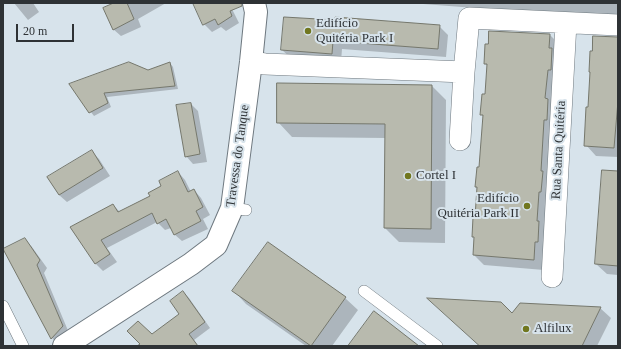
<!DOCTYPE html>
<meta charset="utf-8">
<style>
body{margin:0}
#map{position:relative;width:621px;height:349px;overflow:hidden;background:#d7e3eb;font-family:Georgia,serif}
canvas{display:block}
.frame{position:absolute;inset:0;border:4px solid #2e3235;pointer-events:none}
.scale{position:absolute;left:16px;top:24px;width:58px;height:18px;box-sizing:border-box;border:2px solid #2e3235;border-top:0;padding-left:5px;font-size:12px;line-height:14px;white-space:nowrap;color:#2e3235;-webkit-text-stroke:3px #d7e3eb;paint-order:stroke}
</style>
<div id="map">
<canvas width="621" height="349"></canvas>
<div class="frame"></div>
<div class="scale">20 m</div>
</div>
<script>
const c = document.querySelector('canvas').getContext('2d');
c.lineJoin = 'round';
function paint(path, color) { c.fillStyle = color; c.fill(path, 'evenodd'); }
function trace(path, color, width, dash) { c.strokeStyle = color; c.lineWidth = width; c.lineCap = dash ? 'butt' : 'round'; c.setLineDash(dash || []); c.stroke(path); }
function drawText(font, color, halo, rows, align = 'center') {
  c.font = font + ' Georgia,serif'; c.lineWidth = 4; c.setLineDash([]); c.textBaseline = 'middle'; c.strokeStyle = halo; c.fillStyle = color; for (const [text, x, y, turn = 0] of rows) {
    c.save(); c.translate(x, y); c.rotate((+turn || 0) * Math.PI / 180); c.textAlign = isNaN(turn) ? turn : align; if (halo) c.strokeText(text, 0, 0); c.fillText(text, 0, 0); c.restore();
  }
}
const shadow = new Path2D(`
 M 14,3 L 33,3 L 39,12 L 28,20 Z
 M 116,3 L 166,3 L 138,19 L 141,27 L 121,36 L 113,29 Z
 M 194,3 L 229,3 L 239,23 L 226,31 L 221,27 L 212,32 L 204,24 Z
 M 410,3 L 618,3 L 618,19 Z
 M 285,18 L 439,26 L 448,35 L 446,57 L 342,49 L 341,62 L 291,58 L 282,50 Z
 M 550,35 L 560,45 L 544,270 L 484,265 L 474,255 L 475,238 L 473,236 L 476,218 L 478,189 L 476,187 L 480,168 L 484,117 L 481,114 L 486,95 L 488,66 L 485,64 Z
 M 618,37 L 618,157 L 596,156 L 586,145 L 593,52 Z
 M 170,63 L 173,67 L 178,89 L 107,97 L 111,107 L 94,116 L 70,85 L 148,71 Z
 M 432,86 L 446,100 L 445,243 L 399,242 L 385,228 L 385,138 L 292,137 L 278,122 Z
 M 191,104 L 198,111 L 207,162 L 193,164 L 186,156 Z
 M 91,151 L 99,159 L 110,176 L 67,202 L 59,195 L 48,178 Z
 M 178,172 L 185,180 L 191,192 L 194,190 L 201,198 L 210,215 L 203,219 L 208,229 L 182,241 L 174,234 L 171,228 L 165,230 L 157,222 L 107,248 L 117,262 L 103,271 L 96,264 L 72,227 L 113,205 L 120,212 L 151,196 Z
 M 618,172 L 618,275 L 607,274 L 596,264 Z
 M 24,239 L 32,247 L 47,268 L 44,273 L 69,333 L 59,345 L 52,338 L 5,249 Z
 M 234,291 L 345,298 L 358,310 L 332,346 L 306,346 L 246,304 Z
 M 183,292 L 189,298 L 210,328 L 194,340 L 198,346 L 143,346 L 152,336 L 180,314 Z
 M 429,299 L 512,314 L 521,304 L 600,308 L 611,318 L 597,346 L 480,346 Z`);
const building = new Path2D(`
 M 114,3 L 127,3 L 134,19 L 113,30 L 103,8 Z
 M 193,3 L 242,3 L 242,6 L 230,11 L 232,16 L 218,25 L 215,19 L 203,25 Z
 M 284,17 L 335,20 L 335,17 L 440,25 L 438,49 L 333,41 L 332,54 L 281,50 Z
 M 489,31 L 550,34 L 549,48 L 552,48 L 551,70 L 548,70 L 545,98 L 548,99 L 547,120 L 544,120 L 541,171 L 543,171 L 541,192 L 539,192 L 537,221 L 539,221 L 538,242 L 535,242 L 534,260 L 473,255 L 474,237 L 472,237 L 473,217 L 475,217 L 477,187 L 475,187 L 477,167 L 479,167 L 483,115 L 480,115 L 482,94 L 485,94 L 487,64 L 484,64 L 485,44 L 488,44 Z
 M 593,36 L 618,37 L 618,101 L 614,148 L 584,146 L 586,107 L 588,107 L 590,72 L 589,72 L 590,51 L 592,51 Z
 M 129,62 L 148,70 L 170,62 L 175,86 L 104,93 L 108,103 L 89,113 L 69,84 Z
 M 277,83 L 432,85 L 431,229 L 384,228 L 385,124 L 277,123 Z
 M 191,103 L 200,154 L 185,157 L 176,105 Z
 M 92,150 L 103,168 L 59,195 L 47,177 Z
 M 602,170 L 618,171 L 618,266 L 595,264 Z
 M 178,171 L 188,192 L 194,189 L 203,207 L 196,211 L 201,221 L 174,235 L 166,219 L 157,224 L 152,213 L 101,240 L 110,254 L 95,264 L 70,227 L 113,204 L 118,212 L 150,196 L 148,193 L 161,186 L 159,181 Z
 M 25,238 L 40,260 L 37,265 L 63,326 L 51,339 L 3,249 Z
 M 268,242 L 346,297 L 311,346 L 232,291 Z
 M 183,291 L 205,322 L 189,334 L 198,346 L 137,346 L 140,344 L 127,331 L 138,321 L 152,334 L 179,314 L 170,301 Z
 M 427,298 L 501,302 L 512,313 L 520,303 L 601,307 L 582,346 L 480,346 Z
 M 374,311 L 419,346 L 348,346 Z`);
const lane = new Path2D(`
 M 232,208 L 246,210
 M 364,291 L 437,346
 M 3,306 L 23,346`);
const street = new Path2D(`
 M 251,62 L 265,64 L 464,72
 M 460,140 L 464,72 L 469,18 L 618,25
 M 552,277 L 566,23`);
const secondary = new Path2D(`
 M 64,346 L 191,264 L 216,245 L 232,208 L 251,62 L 256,12 L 254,3`);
const markers = [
 [308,31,4,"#71771f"],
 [408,176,4,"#71771f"],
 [527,206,4,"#71771f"],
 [526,329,4,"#71771f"]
];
const poiNames = [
 ["Edifício",316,24],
 ["Quitéria Park I",316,39],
 ["Cortel I",416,176],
 ["Edifício",519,199,"right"],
 ["Quitéria Park II",519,214,"right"],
 ["Alfilux",534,329]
];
const streetNames = [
 ["Rua Santa Quitéria",559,150,-87],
 ["Travessa do Tanque",238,156,-82]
];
paint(shadow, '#0003');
paint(building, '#b8baae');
trace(building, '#75776c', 1);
trace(lane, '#6e787f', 12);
trace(street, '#6e787f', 22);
trace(secondary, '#6e787f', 24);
trace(lane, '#fff', 11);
trace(street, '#fff', 21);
trace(secondary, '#fff', 22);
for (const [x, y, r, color] of markers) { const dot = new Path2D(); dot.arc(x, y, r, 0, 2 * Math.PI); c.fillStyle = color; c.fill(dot); trace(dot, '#d7e3eb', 1.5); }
drawText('13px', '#2e3235', '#d7e3eb', poiNames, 'left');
drawText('13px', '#2e3235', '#d7e3eb', streetNames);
</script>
